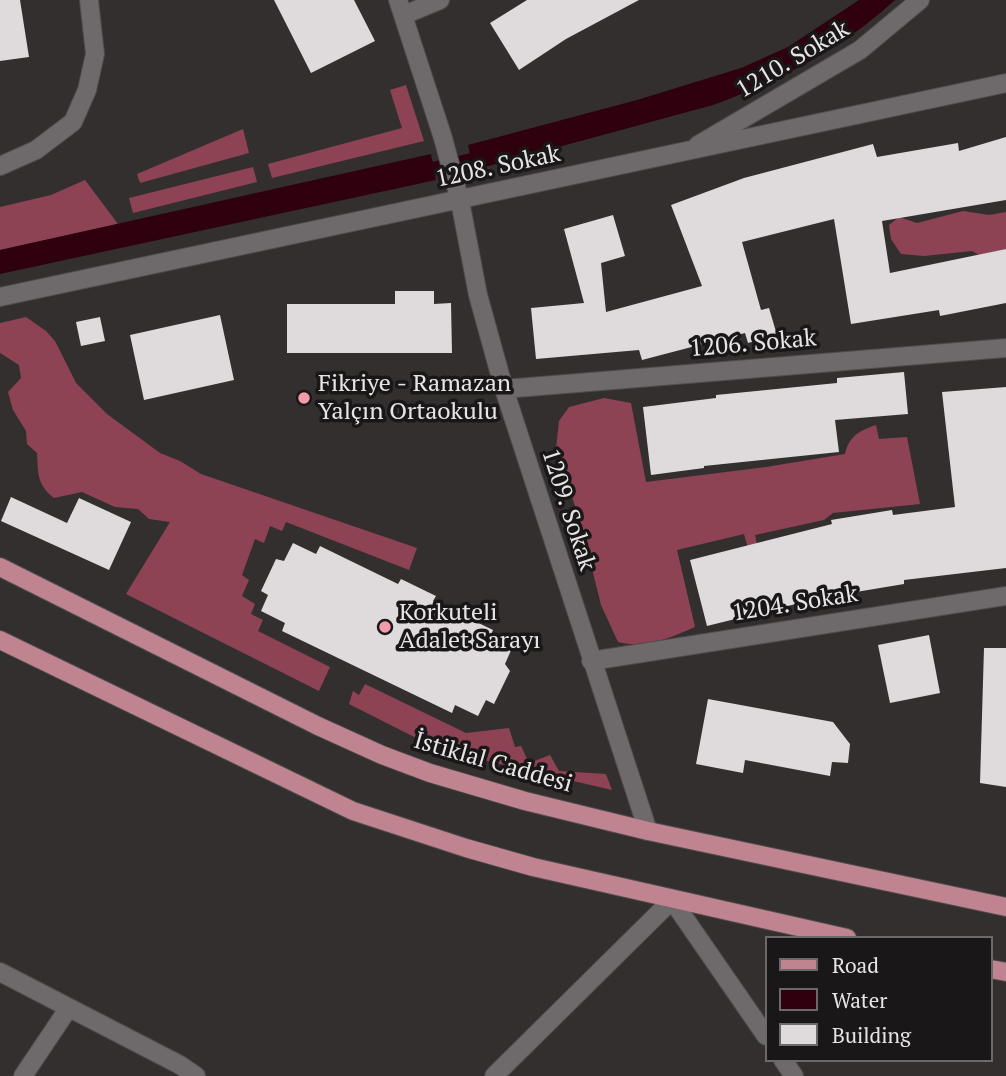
<!DOCTYPE html>
<meta charset="utf-8">
<style>
body{margin:0}
#map{position:relative;width:1006px;height:1076px;overflow:hidden;background:#332f2f;font-family:"PT Serif",serif}
canvas{display:block}
.legend{position:absolute;left:765px;top:936px;width:228px;height:126px;box-sizing:border-box;background:#191718;border:2px solid #6b696a;margin:0;padding:9px 12px;list-style:none;font-size:21px;color:#e7e4e5}
.legend li{display:flex;align-items:center;gap:14px;height:35px}
.legend b{width:35px;border:2px solid #6b696a}
</style>
<div id="map">
<canvas width="1006" height="1076"></canvas>
<ul class="legend">
<li><b style="height:9px;background:#c08490"></b>Road</li>
<li><b style="height:19px;background:#2f000d"></b>Water</li>
<li><b style="height:19px;background:#dfdadb"></b>Building</li>
</ul>
</div>
<script>
const c = document.querySelector('canvas').getContext('2d');
c.lineJoin = 'round';
function paint(path, color) { c.fillStyle = color; c.fill(path, 'evenodd'); }
function trace(path, color, width, dash) { c.strokeStyle = color; c.lineWidth = width; c.lineCap = dash ? 'butt' : 'round'; c.setLineDash(dash || []); c.stroke(path); }
function drawText(font, color, halo, rows, align = 'center') {
  c.font = font + ' "PT Serif",serif'; c.lineWidth = 7; c.setLineDash([]); c.textBaseline = 'middle'; c.strokeStyle = halo; c.fillStyle = color; for (const [text, x, y, turn = 0] of rows) {
    c.save(); c.translate(x, y); c.rotate((+turn || 0) * Math.PI / 180); c.textAlign = isNaN(turn) ? turn : align; if (halo) c.strokeText(text, 0, 0); c.fillText(text, 0, 0); c.restore();
  }
}
const forest = new Path2D(`
 M 406,85 L 424,141 L 272,178 L 268,164 L 402,128 L 390,90 Z
 M 243,129 L 249,153 L 140,183 L 137,174 Z
 M 253,167 L 257,182 L 133,213 L 129,198 Z
 M 85,180 L 118,224 L 0,250 L 0,207 L 51,195 Z
 M 963,211 L 989,215 L 1006,212 L 1006,249 L 979,255 L 972,251 L 924,256 L 901,254 L 891,239 L 889,225 L 899,217 L 917,223 Z
 M 26,317 L 46,331 L 55,341 L 76,383 L 107,414 L 160,453 L 180,461 L 201,474 L 417,548 L 409,570 L 286,522 L 282,531 L 270,526 L 264,543 L 255,539 L 242,575 L 249,580 L 242,596 L 255,604 L 251,614 L 263,620 L 258,631 L 330,667 L 319,691 L 126,594 L 170,522 L 149,519 L 138,509 L 115,507 L 82,492 L 54,498 C 37,485 38,473 37,453 L 27,444 L 26,431 L 13,410 L 8,392 L 21,378 L 19,365 L 0,353 L 0,323 Z
 M 604,398 L 631,403 L 646,482 L 766,467 L 845,454 C 849,436 859,431 876,425 L 879,439 L 907,437 L 920,504 L 833,513 L 824,520 L 755,535 L 766,587 L 759,588 L 744,534 L 677,550 L 695,627 C 669,638 647,649 618,642 L 601,605 L 581,524 L 556,449 L 559,421 L 569,407 Z
 M 365,684 L 466,733 L 509,728 L 515,747 L 521,746 L 529,763 L 550,755 L 559,771 L 606,774 L 612,790 L 440,750 L 349,704 L 353,691 L 359,695 Z`);
const water = new Path2D(`
 M 859,0 L 895,0 C 843,48 779,81 713,105 L 474,170 L 468,145 L 637,100 L 741,68 L 788,47 Z
 M 431,154 L 436,180 L 0,274 L 0,250 Z`);
const stream = new Path2D(`
 M 423,169 L 484,155`);
const building = new Path2D(`
 M 0,0 L 20,0 L 29,57 L 0,61 Z
 M 274,0 L 354,0 L 375,41 L 311,73 Z
 M 527,0 L 639,0 L 566,39 L 519,70 L 490,23 Z
 M 1006,137 L 1006,200 L 882,221 L 890,273 L 1006,249 L 1006,303 L 940,316 L 939,310 L 851,324 L 834,219 L 742,242 L 761,310 L 769,308 L 777,335 L 748,343 L 745,333 L 642,360 L 639,350 L 536,359 L 531,308 L 584,303 L 564,229 L 613,215 L 625,256 L 601,263 L 606,312 L 702,286 L 671,205 L 744,178 L 873,144 L 877,157 L 958,143 L 959,151 Z
 M 395,291 L 434,291 L 434,304 L 451,303 L 452,353 L 287,353 L 287,304 L 395,304 Z
 M 220,315 L 234,380 L 144,400 L 130,335 Z
 M 100,317 L 105,341 L 81,346 L 76,322 Z
 M 904,372 L 908,414 L 835,420 L 839,452 L 704,466 L 704,468 L 651,475 L 643,407 L 716,398 L 716,395 L 837,383 L 837,378 Z
 M 1006,387 L 1006,568 L 904,580 L 904,584 L 844,594 L 844,592 L 707,626 L 690,560 L 832,524 L 831,520 L 892,510 L 893,515 L 955,507 L 942,392 Z
 M 11,497 L 67,523 L 79,498 L 131,522 L 109,570 L 1,521 Z
 M 293,543 L 316,554 L 320,546 L 398,584 L 401,579 L 436,596 L 433,601 L 493,630 L 490,637 L 512,648 L 505,664 L 510,671 L 494,704 L 486,700 L 478,716 L 455,705 L 452,713 L 282,631 L 285,623 L 261,611 L 268,595 L 261,591 L 276,559 L 284,561 Z
 M 929,635 L 940,693 L 890,703 L 878,645 Z
 M 984,648 L 1006,648 L 1006,787 L 980,783 Z
 M 708,699 L 833,722 L 850,744 L 848,763 L 832,762 L 830,776 L 745,760 L 743,773 L 696,764 Z`);
const minor = new Path2D(`
 M 398,0 L 443,138 L 460,201 L 478,295 L 504,389 L 648,831
 M 404,15 L 440,0
 M 698,145 L 860,50 L 920,0
 M 0,166 L 36,150 L 73,122 L 87,90 L 95,54 L 89,0
 M 0,297 L 1006,83
 M 504,389 L 1006,348
 M 591,661 L 1006,596
 M 0,972 L 180,1065 L 196,1076
 M 783,1060 L 794,1076
 M 23,1076 L 68,1009
 M 494,1076 L 672,900 L 766,1036`);
const major = new Path2D(`
 M 0,567 L 318,726 L 382,755 L 430,773 L 525,801 L 648,831 L 1006,907
 M 0,640 L 353,811 L 466,848 L 533,867 L 847,938
 M 990,969 L 1006,972`);
const markers = [
 [304,398,7,"#f39aab"],
 [385,627,7,"#f39aab"]
];
const streetNames = [
 ["1210. Sokak",793,60,-31],
 ["1208. Sokak",498,167,-12],
 ["1206. Sokak",753,344,-5],
 ["1209. Sokak",568,510,72],
 ["1204. Sokak",795,604,-9],
 ["İstiklal Caddesi",493,763,16]
];
const poiNames = [
 ["Fikriye - Ramazan",318,384],
 ["Yalçın Ortaokulu",318,412],
 ["Korkuteli",399,613],
 ["Adalet Sarayı",399,641]
];
paint(forest, '#8e4354');
paint(water, '#2f000d');
trace(stream, '#2f000d', 10);
paint(building, '#dfdadb');
trace(minor, '#4f4c4d', 20);
trace(major, '#4f4c4d', 20);
trace(minor, '#6e696a', 18);
trace(major, '#c08490', 18);
for (const [x, y, r, color] of markers) { const dot = new Path2D(); dot.arc(x, y, r, 0, 2 * Math.PI); c.fillStyle = color; c.fill(dot); trace(dot, '#191718', 2.5); }
drawText('24px', '#e7e4e5', '#191718', streetNames);
drawText('24px', '#e7e4e5', '#191718', poiNames, 'left');
</script>
